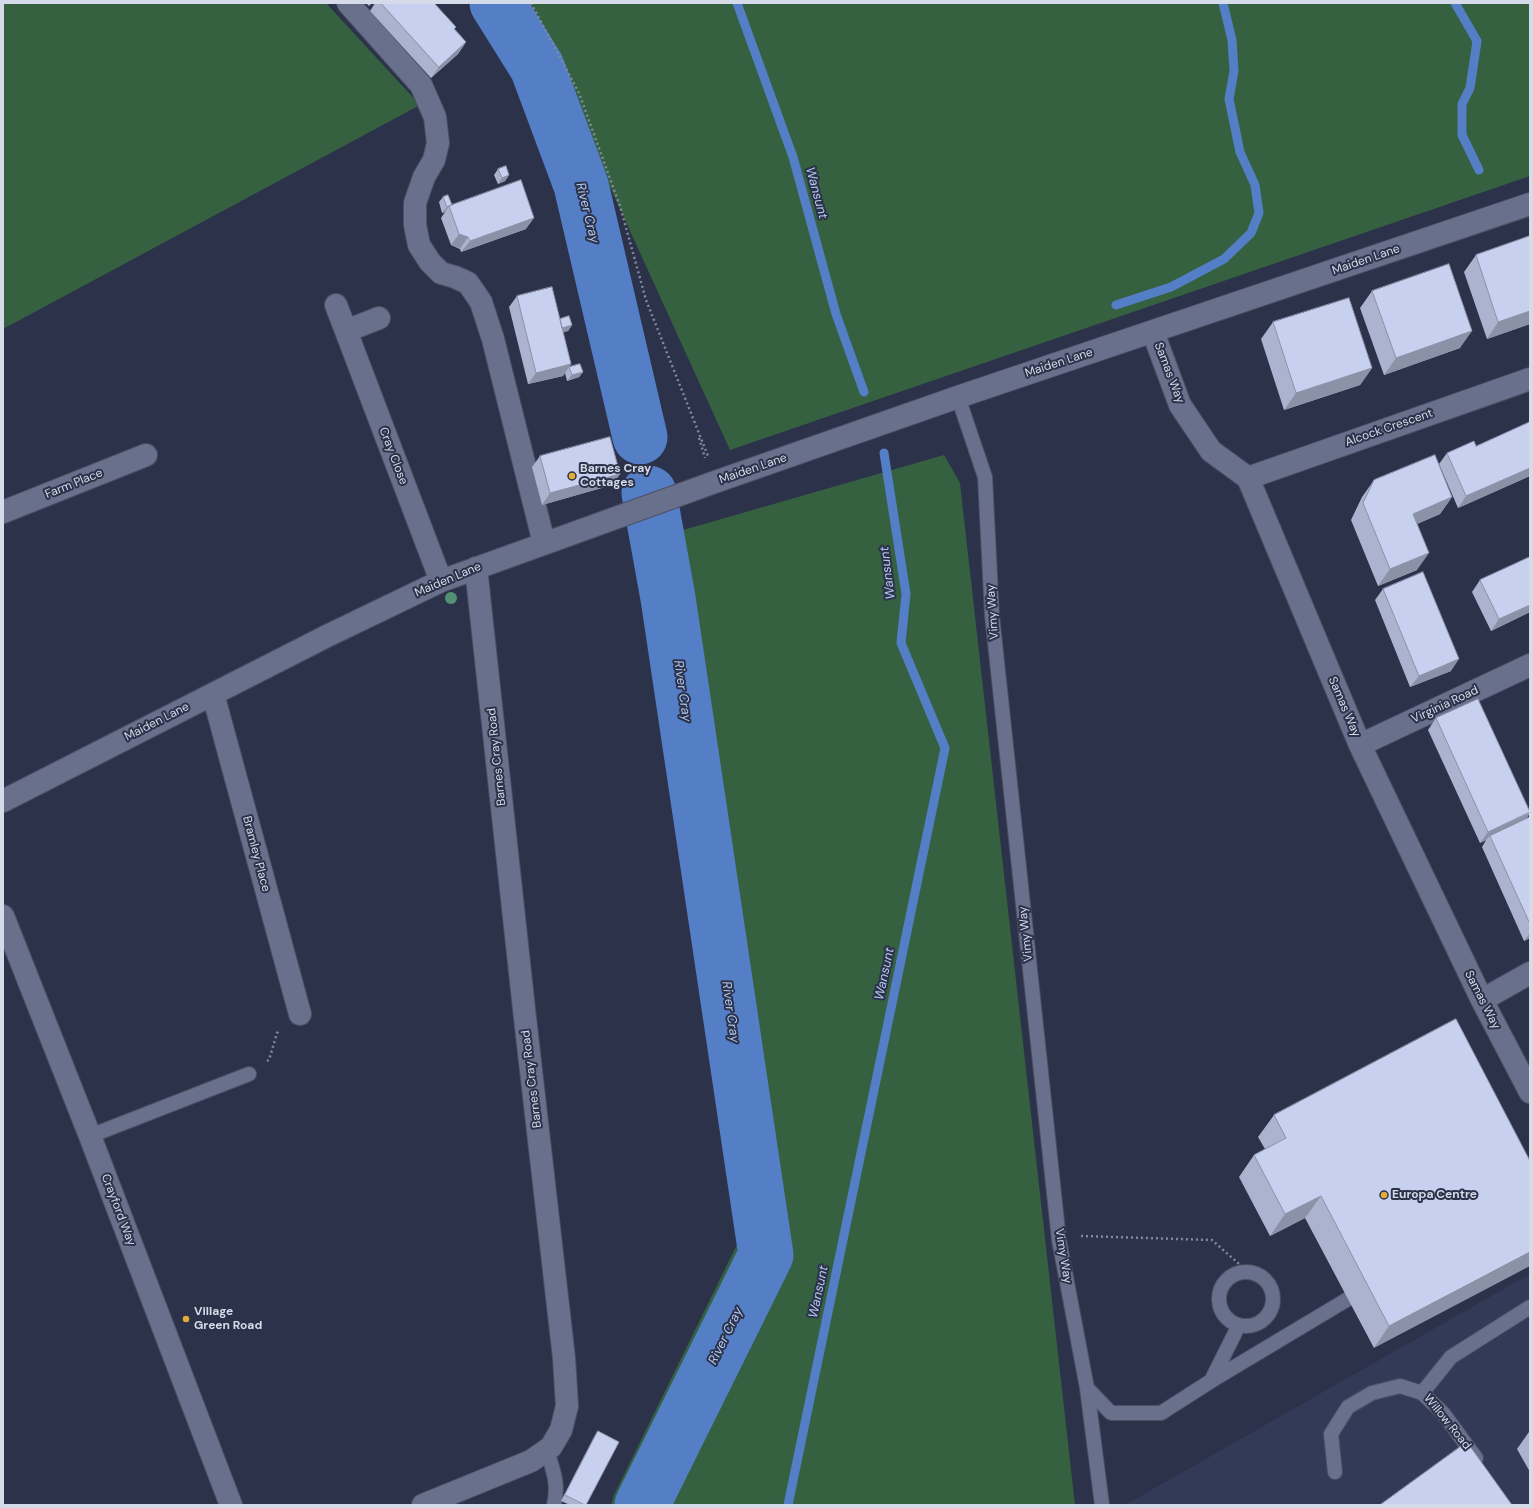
<!DOCTYPE html>
<style>
body{margin:0}
#map{position:relative;width:1533px;height:1508px;overflow:hidden;background:#2c324a;font-family:"DM Sans",sans-serif}
canvas{display:block}
.frame{position:absolute;inset:0;border:4px solid #d6dbea;pointer-events:none}
</style>
<div id="map">
<canvas width="1533" height="1508"></canvas>
<div class="frame"></div>
</div>
<script>
const c = document.querySelector('canvas').getContext('2d');
c.lineJoin = 'round';
function paint(path, color) { c.fillStyle = color; c.fill(path, 'evenodd'); }
function trace(path, color, width, dash) { c.strokeStyle = color; c.lineWidth = width; c.lineCap = dash ? 'butt' : 'round'; c.setLineDash(dash || []); c.stroke(path); }
function drawText(font, color, halo, rows, align = 'center') {
  c.font = font + ' "DM Sans",sans-serif'; c.lineWidth = 4; c.setLineDash([]); c.textBaseline = 'middle'; c.strokeStyle = halo; c.fillStyle = color; for (const [text, x, y, turn = 0] of rows) {
    c.save(); c.translate(x, y); c.rotate((+turn || 0) * Math.PI / 180); c.textAlign = isNaN(turn) ? turn : align; if (halo) c.strokeText(text, 0, 0); c.fillText(text, 0, 0); c.restore();
  }
}
const built = new Path2D(`
 M 1530,1274 L 1530,1505 L 1125,1505 Z`);
const green = new Path2D(`
 M 3,3 L 326,3 L 420,105 L 3,329 Z
 M 526,3 L 1530,3 L 1530,176 L 730,450 Z
 M 944,455 L 960,483 L 1075,1505 L 611,1505 L 614,1495 L 754,1210 L 631,545 Z`);
const stream = new Path2D(`
 M 737,3 L 793,157 L 836,314 L 864,392
 M 1455,3 L 1477,41 L 1470,88 L 1462,104 L 1462,135 L 1479,170
 M 1116,305 L 1171,287 L 1224,259 L 1251,233 L 1259,213 L 1255,185 L 1240,152 L 1229,99 L 1234,71 L 1232,40 L 1223,3
 M 788,1505 L 945,748 L 901,643 L 906,594 L 884,453`);
const river = new Path2D(`
 M 497,3 L 537,67 L 581,185 L 640,437
 M 642,1505 L 766,1255 L 668,598 L 649,493`);
const path = new Path2D(`
 M 531,3 L 579,93 L 620,206 L 646,300 L 708,456
 M 699,438 L 705,458
 M 267,1061 L 269,1060 L 277,1033 L 279,1031
 M 1081,1236 L 1212,1240 L 1248,1272`);
const service = new Path2D(`
 M 958,397 L 985,477 L 992,615 L 1059,1240 L 1087,1388 L 1102,1505
 M 90,1136 L 249,1074
 M1219 1299a27 27 0 1 1 54 0a27 27 0 1 1-54 0Z
 M 1211,1381 L 1348,1299
 M 1087,1388 L 1111,1413 L 1161,1413 L 1211,1381 L 1239,1325
 M 1422,1393 L 1451,1357 L 1530,1307
 M 547,1450 C 553,1471 559,1483 554,1505
 M 1335,1472 L 1331,1434 L 1348,1407 L 1372,1393 L 1400,1386 L 1422,1393 L 1443,1413 L 1476,1458`);
const minor = new Path2D(`
 M 348,3 L 421,85 L 435,117 L 438,143 L 434,160 L 424,177 L 415,203 L 415,225 L 419,245 L 430,262 L 441,273 L 455,277 L 468,283 L 481,302 L 493,339 L 544,543
 M 336,305 L 346,331
 M 379,318 L 346,331 L 441,581
 M 1153,332 L 1180,405 L 1211,451 L 1248,478 L 1360,745 L 1482,1000 L 1530,1092
 M 1248,478 L 1530,379
 M 3,512 L 146,455
 M 213,694 L 300,1014
 M 1360,745 L 1530,665
 M 3,801 L 327,636 L 441,581 L 715,482 L 958,397 L 1530,204
 M 1482,1000 L 1530,973
 M 423,1505 L 531,1461 L 551,1447 L 561,1430 L 567,1406 L 564,1358 L 525,1018 L 476,568`);
const secondary = new Path2D(`
 M 3,916 L 90,1136 L 231,1505`);
const trees = [
 [451,598]
];
const wall = new Path2D(`
 M 366,3 L 372,3 L 369,6 Z
 M 375,3 L 434,3 L 455,29 L 466,42 L 458,54 L 431,78 L 370,11 Z
 M 498,169 L 509,175 L 505,181 L 498,184 L 494,175 Z
 M 443,197 L 452,205 L 526,229 L 461,252 L 460,249 L 451,245 L 441,218 L 445,212 L 442,213 L 439,202 Z
 M 1530,236 L 1530,324 L 1487,339 L 1464,272 L 1476,255 Z
 M 1372,291 L 1460,348 L 1384,375 L 1360,308 Z
 M 517,296 L 572,325 L 568,331 L 563,332 L 571,364 L 563,376 L 528,384 L 509,307 Z
 M 1273,322 L 1372,368 L 1360,385 L 1284,410 L 1261,339 Z
 M 569,367 L 583,372 L 579,377 L 567,381 L 565,373 Z
 M 1530,422 L 1530,476 L 1458,508 L 1439,464 L 1447,453 L 1476,446 Z
 M 540,456 L 620,474 L 612,485 L 542,505 L 532,467 Z
 M 1374,480 L 1452,497 L 1440,514 L 1417,524 L 1417,570 L 1378,586 L 1351,520 L 1362,497 Z
 M 1530,557 L 1530,612 L 1491,631 L 1472,592 L 1480,580 Z
 M 1383,589 L 1451,671 L 1410,687 L 1375,600 Z
 M 1436,718 L 1530,813 L 1526,819 L 1530,817 L 1530,938 L 1524,941 L 1482,847 L 1486,840 L 1480,843 L 1428,730 Z
 M 1274,1115 L 1530,1161 L 1374,1348 L 1305,1218 L 1270,1236 L 1239,1177 L 1254,1155 L 1265,1149 L 1258,1137 Z
 M 598,1431 L 586,1505 L 570,1505 L 561,1501 L 594,1437 Z
 M 1529,1432 L 1530,1432 L 1530,1472 L 1517,1449 Z`);
const shadedWall = new Path2D(`
 M 466,42 L 458,54 L 431,78 L 439,67 Z
 M 509,175 L 505,181 L 498,184 L 502,178 Z
 M 449,206 L 445,212 L 442,213 L 447,207 Z
 M 534,218 L 526,229 L 461,252 L 470,241 Z
 M 459,234 L 468,237 L 460,249 L 451,245 Z
 M 1530,311 L 1530,324 L 1487,339 L 1498,322 Z
 M 572,325 L 568,331 L 556,334 L 560,328 Z
 M 1472,331 L 1460,348 L 1384,375 L 1396,358 Z
 M 571,364 L 563,376 L 528,384 L 536,373 Z
 M 1372,368 L 1360,385 L 1284,410 L 1296,393 Z
 M 583,372 L 579,377 L 567,381 L 572,375 Z
 M 1530,468 L 1530,476 L 1458,508 L 1466,496 Z
 M 620,474 L 612,485 L 542,505 L 550,493 Z
 M 1452,497 L 1440,514 L 1401,531 L 1413,514 Z
 M 1429,553 L 1417,570 L 1378,586 L 1390,569 Z
 M 1530,605 L 1530,612 L 1491,631 L 1499,619 Z
 M 1459,659 L 1451,671 L 1410,687 L 1419,676 Z
 M 1530,813 L 1522,824 L 1490,836 L 1486,840 L 1480,843 L 1488,832 Z
 M 1530,933 L 1530,938 L 1524,941 Z
 M 1321,1196 L 1305,1218 L 1270,1236 L 1285,1214 Z
 M 1530,1252 L 1530,1266 L 1374,1348 L 1389,1326 Z`);
const building = new Path2D(`
 M 381,3 L 434,3 L 456,27 L 454,29 L 466,42 L 439,67 Z
 M 506,166 L 509,175 L 502,178 L 498,169 Z
 M 521,180 L 534,218 L 470,241 L 468,237 L 459,234 L 449,206 Z
 M 448,195 L 452,205 L 447,207 L 443,197 Z
 M 1530,236 L 1530,311 L 1498,322 L 1476,255 Z
 M 1449,264 L 1472,331 L 1396,358 L 1372,291 Z
 M 552,287 L 571,364 L 536,373 L 517,296 Z
 M 1349,298 L 1372,368 L 1296,393 L 1273,322 Z
 M 569,316 L 572,325 L 562,328 L 560,319 Z
 M 580,364 L 583,372 L 572,375 L 569,367 Z
 M 1530,422 L 1530,468 L 1466,496 L 1447,453 L 1474,441 L 1476,446 Z
 M 610,437 L 620,474 L 550,493 L 540,456 Z
 M 1435,455 L 1452,497 L 1413,514 L 1429,553 L 1390,569 L 1363,503 L 1374,480 Z
 M 1530,557 L 1530,605 L 1499,619 L 1480,580 Z
 M 1423,572 L 1459,659 L 1419,676 L 1383,589 Z
 M 1478,699 L 1530,812 L 1488,832 L 1436,718 Z
 M 1530,817 L 1530,924 L 1490,836 Z
 M 1456,1019 L 1530,1161 L 1530,1252 L 1389,1326 L 1321,1196 L 1285,1214 L 1254,1155 L 1286,1138 L 1274,1115 Z
 M 598,1431 L 619,1442 L 586,1505 L 585,1505 L 565,1495 Z
 M 1467,1442 L 1512,1505 L 1380,1505 Z`);
const markers = [
 [572,476,4,"#e4ad35"],
 [1384,1195,4,"#e4ad35"],
 [186,1319,4,"#e4ad35"]
];
const streetNames = [
 ["Maiden Lane",1366,260,-19],
 ["Maiden Lane",1059,363,-18],
 ["Samas Way",1169,373,69],
 ["Alcock Crescent",1389,428,-19],
 ["Cray Close",393,456,69],
 ["Maiden Lane",753,469,-19],
 ["Farm Place",74,484,-22],
 ["Maiden Lane",448,580,-23],
 ["Vimy Way",993,612,-94],
 ["Virginia Road",1445,705,-25],
 ["Samas Way",1344,707,67],
 ["Maiden Lane",157,722,-27],
 ["Barnes Cray Road",497,757,-96],
 ["Bramley Place",256,854,75],
 ["Vimy Way",1026,934,-96],
 ["Samas Way",1482,1000,63],
 ["Barnes Cray Road",532,1079,-97],
 ["Crayford Way",118,1210,69],
 ["Vimy Way",1063,1256,81],
 ["Willow Road",1447,1422,51]
];
const poiNames = [
 ["Barnes Cray",580,469],
 ["Cottages",580,483],
 ["Europa Centre",1392,1195],
 ["Village",194,1312],
 ["Green Road",194,1326]
];
const waterNames = [
 ["Wansunt",816,193,75],
 ["River Cray",587,213,76],
 ["Wansunt",888,573,-97],
 ["River Cray",682,691,82],
 ["Wansunt",885,974,-78],
 ["River Cray",730,1012,82],
 ["Wansunt",819,1292,-78],
 ["River Cray",726,1336,-64]
];
paint(built, '#333a58');
paint(green, '#356141');
trace(stream, '#547ec6', 9);
trace(river, '#547ec6', 55);
trace(service, '#4b5064', 16);
trace(minor, '#4b5064', 24);
trace(secondary, '#4b5064', 24);
trace(path, '#83889c', 2.5, [2, 3]);
trace(service, '#69708b', 14);
trace(minor, '#69708b', 22);
trace(secondary, '#69708b', 22);
c.fillStyle = '#529171';
for (const [x, y] of trees) { c.beginPath(); c.arc(x, y, 6, 0, 2 * Math.PI); c.fill(); }
paint(wall, '#abb3ce');
paint(shadedWall, '#8b92a7');
paint(building, '#c7d0ef');
trace(building, '#8b92a7', 1);
for (const [x, y, r, color] of markers) { const dot = new Path2D(); dot.arc(x, y, r, 0, 2 * Math.PI); c.fillStyle = color; c.fill(dot); trace(dot, '#2c324a', 1.5); }
drawText('12px', '#d6dbea', '#2c324a', streetNames);
drawText('bold 12px', '#d6dbea', '#2c324a', poiNames, 'left');
drawText('italic 13px', '#b2c9f0', '#2c324a', waterNames);
</script>
